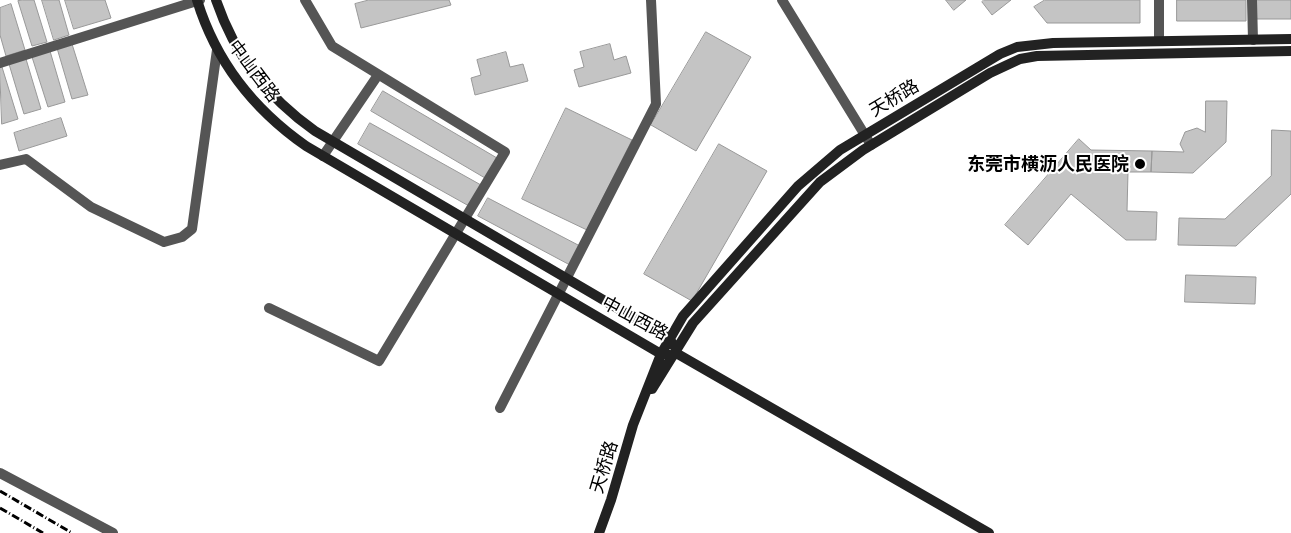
<!DOCTYPE html>
<meta charset="utf-8">
<style>
body{margin:0}
canvas{display:block;background:#fff}
</style>
<canvas width="1291" height="533"></canvas>
<script>
const c = document.querySelector('canvas').getContext('2d');
c.lineJoin = 'round';
function paint(path, color) { c.fillStyle = color; c.fill(path, 'evenodd'); }
function trace(path, color, width, dash) { c.strokeStyle = color; c.lineWidth = width; c.lineCap = dash ? 'butt' : 'round'; c.setLineDash(dash || []); c.stroke(path); }
function drawText(font, color, halo, rows, align = 'center') {
  c.font = font + ' Barlow,"Noto Sans SC",sans-serif'; c.lineWidth = 4; c.setLineDash([]); c.textBaseline = 'middle'; c.strokeStyle = halo; c.fillStyle = color; for (const [text, x, y, turn = 0] of rows) {
    c.save(); c.translate(x, y); c.rotate((+turn || 0) * Math.PI / 180); c.textAlign = isNaN(turn) ? turn : align; if (halo) c.strokeText(text, 0, 0); c.fillText(text, 0, 0); c.restore();
  }
}
const building = new Path2D(`
 M 23,0 L 34,0 L 47,42 L 32,46 L 18,1 Z
 M 42,0 L 59,0 L 69,35 L 54,40 Z
 M 65,0 L 105,0 L 111,18 L 74,29 Z
 M 369,0 L 449,0 L 451,5 L 361,28 L 355,4 Z
 M 946,0 L 966,0 L 954,10 Z
 M 984,0 L 1011,0 L 992,15 L 982,2 Z
 M 1045,0 L 1140,0 L 1140,23 L 1047,23 L 1034,7 Z
 M 1177,0 L 1246,0 L 1246,21 L 1177,21 Z
 M 1256,0 L 1291,0 L 1291,19 L 1256,19 Z
 M 11,4 L 25,50 L 6,56 L 0,35 L 0,8 Z
 M 706,32 L 751,57 L 696,151 L 651,125 Z
 M 72,44 L 88,95 L 72,99 L 57,48 Z
 M 610,44 L 614,60 L 626,56 L 631,73 L 579,87 L 574,70 L 584,67 L 580,52 Z
 M 50,51 L 65,102 L 48,107 L 32,57 Z
 M 506,52 L 510,67 L 523,64 L 528,81 L 475,95 L 471,78 L 481,75 L 477,60 Z
 M 26,59 L 41,109 L 24,114 L 9,64 Z
 M 0,67 L 2,67 L 18,119 L 2,124 Z
 M 383,91 L 497,158 L 485,178 L 371,111 Z
 M 1206,101 L 1227,101 L 1226,142 L 1193,173 L 1151,172 L 1152,151 L 1184,152 L 1180,144 L 1185,132 L 1197,128 L 1205,132 Z
 M 566,108 L 632,140 L 587,230 L 522,199 Z
 M 61,118 L 67,136 L 19,151 L 14,133 Z
 M 370,123 L 481,185 L 469,206 L 358,144 Z
 M 1272,130 L 1291,131 L 1291,194 L 1236,246 L 1178,245 L 1179,218 L 1225,219 L 1271,176 Z
 M 1079,139 L 1091,150 L 1152,151 L 1151,172 L 1128,172 L 1127,211 L 1157,212 L 1156,240 L 1126,240 L 1071,194 L 1028,245 L 1005,225 Z
 M 719,144 L 767,171 L 692,301 L 644,274 Z
 M 488,198 L 580,246 L 570,265 L 478,216 Z
 M 1186,275 L 1256,277 L 1255,304 L 1185,302 Z`);
const street = new Path2D(`
 M 782,0 L 871,145
 M 1159,0 L 1159,41
 M 1252,0 L 1253,40
 M 0,63 L 200,0
 M 323,156 L 378,75
 M 0,165 L 26,159 L 91,207 L 164,242 L 182,237 L 192,229 L 217,50
 M 269,308 L 379,361 L 505,152 L 332,46 L 305,0
 M 500,408 L 656,104 L 651,0
 M 0,473 L 113,533`);
const secondary = new Path2D(`
 M 197,0 C 216,62 253,109 306,146 L 661,354 L 667,354
 M 216,0 C 235,56 267,97 315,131 L 670,339 L 673,345
 M 676,353 L 989,533
 M 652,389 L 693,323 L 820,182 L 863,150 L 990,73 L 1020,59 L 1037,56 L 1291,51
 M 599,533 L 611,500 L 633,425 L 661,354 L 683,316 L 798,186 L 840,150 L 1000,54 L 1017,47 L 1053,43 L 1291,39`);
const rail = new Path2D(`
 M 0,491 L 72,533
 M 0,508 L 43,533`);
const markers = [
 [1140,164,6,"#000"]
];
const streetNames = [
 ["中山西路",254,71,53],
 ["天桥路",894,98,-31],
 ["中山西路",635,318,28],
 ["天桥路",604,467,-73]
];
const poiNames = [
 ["东莞市横沥人民医院",1129,164]
];
paint(building, '#c4c4c4');
trace(building, '#999', 1);
trace(street, '#555', 10);
trace(secondary, '#222', 10);
trace(rail, '#000', 3, [8, 2.5, 1, 2.5]);
for (const [x, y, r, color] of markers) { const dot = new Path2D(); dot.arc(x, y, r, 0, 2 * Math.PI); c.fillStyle = color; c.fill(dot); trace(dot, '#fff', 2); }
drawText('18px', '#000', '#fff', streetNames);
drawText('bold 18px', '#000', '#fff', poiNames, 'right');
</script>
